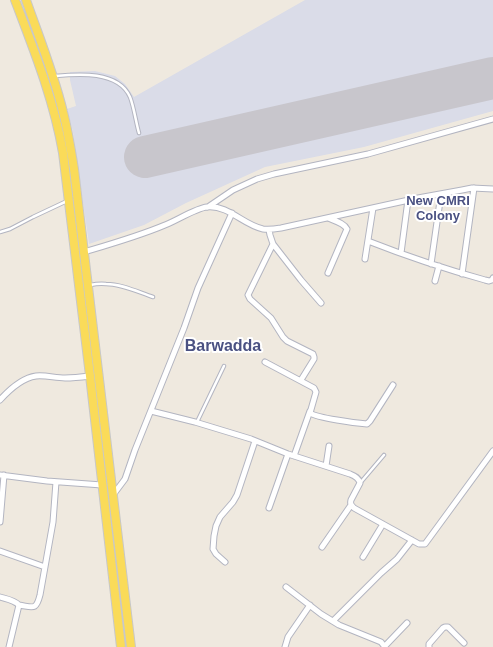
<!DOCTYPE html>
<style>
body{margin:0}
canvas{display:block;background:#efe9df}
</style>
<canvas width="493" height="647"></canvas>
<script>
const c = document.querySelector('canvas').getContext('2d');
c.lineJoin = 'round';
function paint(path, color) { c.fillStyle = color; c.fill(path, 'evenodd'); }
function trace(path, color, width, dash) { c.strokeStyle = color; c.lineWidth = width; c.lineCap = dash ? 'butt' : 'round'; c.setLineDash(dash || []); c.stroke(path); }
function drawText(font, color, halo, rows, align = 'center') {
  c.font = font + ' Helvetica,sans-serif'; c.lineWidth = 4; c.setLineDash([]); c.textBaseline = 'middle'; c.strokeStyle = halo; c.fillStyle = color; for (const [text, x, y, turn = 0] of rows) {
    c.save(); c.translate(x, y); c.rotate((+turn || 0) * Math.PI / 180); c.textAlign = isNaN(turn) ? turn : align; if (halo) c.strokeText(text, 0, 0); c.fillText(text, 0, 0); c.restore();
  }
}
const airport = new Path2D(`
 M 305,0 L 493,0 L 493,111 L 364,147 L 265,167 L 186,203 L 144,225 L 89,244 L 73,132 L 67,109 L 76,106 L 70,80 L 70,72 L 95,71 L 115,76 L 125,84 L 134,97 Z`);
const runway = new Path2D(`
 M 145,157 L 493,78`);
const lane = new Path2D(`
 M 54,76 C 77,74 118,70 130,97 C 134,107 136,123 139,133
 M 0,232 L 10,229 L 33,217 L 67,201
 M 90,285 C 95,284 100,283 106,284 C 122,284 138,292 153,297
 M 197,422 L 224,366
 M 361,482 L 384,455`);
const street = new Path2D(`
 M 208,207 L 233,190 L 257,179 L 274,174 L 368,154 L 493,119
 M 269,230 L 270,235 L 273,244 L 301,280 L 321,303
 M 368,241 C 406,256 445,269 485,280 L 489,281 L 492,280 L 493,278
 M 273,244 L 248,295 L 250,299 L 271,318 L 283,337 L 287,341 L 313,354 L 314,357 L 314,359 L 301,380
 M 84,252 C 111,244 139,236 165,225 C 176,221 196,208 207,207 C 229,205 243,225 263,229 C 269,230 275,229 281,228 L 418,198 L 462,190 L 472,188 L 493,189
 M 401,253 L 408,200
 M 365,259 L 373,208
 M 431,264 L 441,194
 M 328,273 L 347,229 C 344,223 335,221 328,218
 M 462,274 L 474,188
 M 435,281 L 439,266
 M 265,362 L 314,388 L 316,392 L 310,413 C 317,418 356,423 367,424 L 370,421 L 393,385
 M 0,400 C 9,390 22,378 36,376 C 46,375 55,378 65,378 C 73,378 82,377 90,376
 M 151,411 L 195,422 L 251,439 L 288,454 L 350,474 C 355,476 359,478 360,483 L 351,500 C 350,504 351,505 354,508 L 419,544 L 425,544 L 493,451
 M 294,456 L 310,411
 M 326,466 L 329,446
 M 0,475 L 47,481 L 102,485
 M 113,495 L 125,479 L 135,450 L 184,328 L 198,288 L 232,213
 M 269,508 L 288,454
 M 0,522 L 4,475
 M 322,547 L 351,505
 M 0,551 L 45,567
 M 363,557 L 383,524
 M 225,562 L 216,554 L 213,549 L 214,536 L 216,526 L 220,517 L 233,502 L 237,495 L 255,441
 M 286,587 L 321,614 L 339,625 L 381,642 L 385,647
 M 0,597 C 7,599 14,600 19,605 L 9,647
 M 19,605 C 33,607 36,611 40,595 L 53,522 L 56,482
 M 333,621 L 381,573 L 397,559 L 412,540
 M 385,646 L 407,623
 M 285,647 L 288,637 L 310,605
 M 429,647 L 429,644 L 443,628 L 445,627 L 448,627 L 464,643`);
const primary = new Path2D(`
 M 15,0 C 34,50 54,100 63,153 L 90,376 L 121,647
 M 26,0 C 39,37 54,74 63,112 C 68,131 71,150 74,169 L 131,647`);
const neighbourhoodNames = [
 ["New CMRI",438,201],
 ["Colony",438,216]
];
const districtNames = [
 ["Barwadda",223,347]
];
paint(airport, '#dadce8');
trace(runway, '#c8c6cc', 42);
trace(lane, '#b3b5c1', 4.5);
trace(street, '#b3b5c1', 7);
trace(primary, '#c8c8c8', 10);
trace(lane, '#fff', 2.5);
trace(street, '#fff', 5);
trace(primary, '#fadb59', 8);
drawText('bold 13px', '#4a5182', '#fff', neighbourhoodNames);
drawText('bold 16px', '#4a5182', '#fff', districtNames);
</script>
